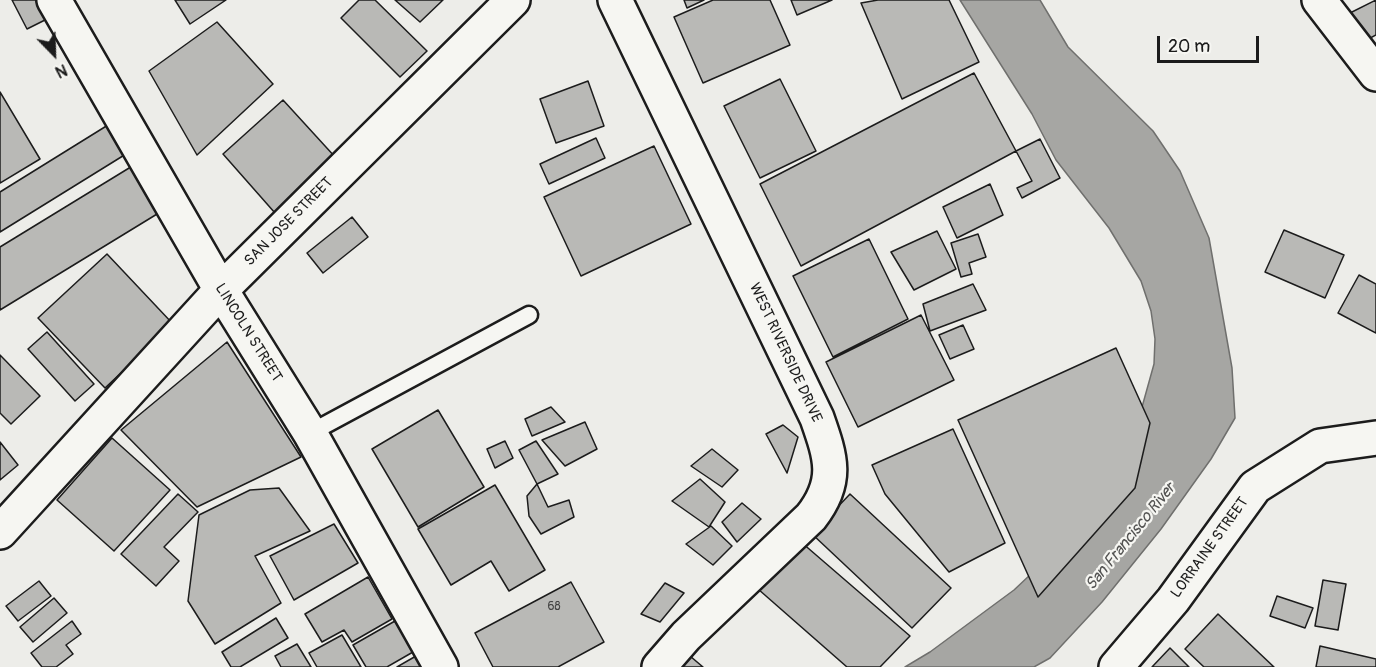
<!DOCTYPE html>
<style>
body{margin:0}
#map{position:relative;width:1376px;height:667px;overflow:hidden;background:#edede9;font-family:Pangolin,sans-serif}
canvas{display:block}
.north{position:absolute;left:24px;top:24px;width:60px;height:60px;-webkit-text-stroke:4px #f6f6f2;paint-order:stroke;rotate:157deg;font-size:16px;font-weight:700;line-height:24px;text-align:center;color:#1c1c1c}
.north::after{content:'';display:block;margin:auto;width:21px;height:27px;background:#1c1c1c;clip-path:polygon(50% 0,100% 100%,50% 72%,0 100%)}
.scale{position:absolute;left:1157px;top:36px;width:102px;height:27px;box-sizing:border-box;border:3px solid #1c1c1c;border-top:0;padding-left:8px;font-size:18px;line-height:21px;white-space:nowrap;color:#1c1c1c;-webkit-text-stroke:4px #f6f6f2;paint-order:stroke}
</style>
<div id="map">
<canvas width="1376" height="667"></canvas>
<div class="north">N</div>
<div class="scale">20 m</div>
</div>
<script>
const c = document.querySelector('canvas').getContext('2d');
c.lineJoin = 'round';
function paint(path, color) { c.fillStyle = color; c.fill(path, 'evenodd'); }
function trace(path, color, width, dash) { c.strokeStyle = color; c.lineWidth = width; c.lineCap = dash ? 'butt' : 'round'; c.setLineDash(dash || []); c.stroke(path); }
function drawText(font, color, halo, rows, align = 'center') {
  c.font = font + ' Pangolin,sans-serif'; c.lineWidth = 4.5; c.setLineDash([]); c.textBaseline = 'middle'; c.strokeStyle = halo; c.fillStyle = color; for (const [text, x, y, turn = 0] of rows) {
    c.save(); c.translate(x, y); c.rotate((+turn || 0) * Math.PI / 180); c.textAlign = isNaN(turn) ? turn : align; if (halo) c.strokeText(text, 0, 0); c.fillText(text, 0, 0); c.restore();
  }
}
const water = new Path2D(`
 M 960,0 L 1040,0 L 1068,47 L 1153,131 L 1180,171 L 1209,238 L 1232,368 L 1235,418 L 1211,459 L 1161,529 L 1102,602 L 1050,658 L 1034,667 L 905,667 L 930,652 L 1014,590 L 1101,508 L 1132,443 L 1154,364 L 1155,339 L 1151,311 L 1141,281 L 1109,228 L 1056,160 L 1032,114 Z`);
const building = new Path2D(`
 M 12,0 L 38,0 L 47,19 L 27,29 Z
 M 175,0 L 226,0 L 190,24 Z
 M 359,0 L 375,0 L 427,51 L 400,77 L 341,18 Z
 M 395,0 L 443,0 L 420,22 Z
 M 684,0 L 704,0 L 687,8 Z
 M 713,0 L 770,0 L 790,45 L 703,83 L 674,17 Z
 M 791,0 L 832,0 L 797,15 Z
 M 878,0 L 949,0 L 979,62 L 902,99 L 861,3 Z
 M 1376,0 L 1376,35 L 1363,42 L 1348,14 Z
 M 217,22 L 273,84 L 197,155 L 149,71 Z
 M 974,73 L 1016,151 L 801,266 L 760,184 Z
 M 780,79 L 816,151 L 760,178 L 724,106 Z
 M 588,81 L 604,126 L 556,143 L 540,99 Z
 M 0,92 L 40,159 L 0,183 Z
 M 283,100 L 336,158 L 275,213 L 223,154 Z
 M 108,125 L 126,154 L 0,232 L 0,192 Z
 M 596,138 L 605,158 L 549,184 L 540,164 Z
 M 1040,139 L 1060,178 L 1022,198 L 1017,188 L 1032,181 L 1016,151 Z
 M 654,146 L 691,224 L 581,276 L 544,197 Z
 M 134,165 L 162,211 L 0,310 L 0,247 Z
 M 990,184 L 1003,215 L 957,238 L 943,207 Z
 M 352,217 L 368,237 L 323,273 L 307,253 Z
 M 1284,230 L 1344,255 L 1325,298 L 1265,272 Z
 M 937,231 L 956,269 L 914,290 L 891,252 Z
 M 978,234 L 986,257 L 969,263 L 972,274 L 961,277 L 951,243 Z
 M 869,239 L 908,319 L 833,357 L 793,276 Z
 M 107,254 L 173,324 L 105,388 L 38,318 Z
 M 1359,275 L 1376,284 L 1376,333 L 1338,313 Z
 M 973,284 L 986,310 L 930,331 L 923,304 Z
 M 921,315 L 954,380 L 858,427 L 826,362 Z
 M 963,325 L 974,349 L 950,359 L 939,335 Z
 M 47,332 L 94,384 L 75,401 L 28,349 Z
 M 227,342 L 301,457 L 197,507 L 121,430 Z
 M 1116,348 L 1150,423 L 1135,488 L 1038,597 L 958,420 Z
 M 0,355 L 40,396 L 11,424 L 0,413 Z
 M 551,407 L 565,422 L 532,436 L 525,419 Z
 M 438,410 L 484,487 L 418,527 L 372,449 Z
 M 585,422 L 597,449 L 565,466 L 542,440 Z
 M 783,425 L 798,437 L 787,473 L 766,434 Z
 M 953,429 L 1005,543 L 949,572 L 885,494 L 872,465 Z
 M 112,438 L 170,490 L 114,551 L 57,500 Z
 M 505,441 L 513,458 L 495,468 L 487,449 Z
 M 536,441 L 558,474 L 537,484 L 519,450 Z
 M 0,442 L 18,465 L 0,480 Z
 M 712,449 L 738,470 L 722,487 L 691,466 Z
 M 700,479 L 725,502 L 709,527 L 672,501 Z
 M 537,484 L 548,507 L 569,500 L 574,517 L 541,534 L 529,516 L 527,496 Z
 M 495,485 L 545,570 L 509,591 L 491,561 L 451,585 L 418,529 Z
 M 279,488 L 310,531 L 255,556 L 281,603 L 215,644 L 188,601 L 199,515 L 250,490 Z
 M 178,494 L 198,512 L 164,547 L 179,561 L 156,586 L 121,554 Z
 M 850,494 L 951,588 L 912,628 L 812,534 Z
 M 742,503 L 761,519 L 737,542 L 722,522 Z
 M 334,524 L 358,563 L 294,600 L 270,556 Z
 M 711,526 L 732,546 L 713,565 L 686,544 Z
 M 801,542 L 910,636 L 880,667 L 847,667 L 758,589 Z
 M 368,577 L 392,619 L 352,642 L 344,630 L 322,642 L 305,614 Z
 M 1323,580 L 1346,584 L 1338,630 L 1315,626 Z
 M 39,581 L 51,596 L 18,621 L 6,606 Z
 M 571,582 L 604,642 L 558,667 L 493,667 L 475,633 Z
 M 665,583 L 684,593 L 660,622 L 641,614 Z
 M 1277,596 L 1313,608 L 1305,628 L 1270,616 Z
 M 54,598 L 67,613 L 33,642 L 20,627 Z
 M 1218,614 L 1274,667 L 1204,667 L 1185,649 Z
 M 276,618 L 288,638 L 240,667 L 231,667 L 222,652 Z
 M 72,621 L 81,634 L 66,645 L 73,654 L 56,667 L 42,667 L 31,653 Z
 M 395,621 L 413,652 L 387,667 L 366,667 L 353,645 Z
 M 342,635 L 361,667 L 317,667 L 309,653 Z
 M 297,644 L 311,667 L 281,667 L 275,656 Z
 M 1320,646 L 1376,659 L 1376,667 L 1316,667 Z
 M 1170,648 L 1189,667 L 1152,667 Z
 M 416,656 L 422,667 L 397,667 Z
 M 690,656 L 703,667 L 679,667 Z`);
const lane = new Path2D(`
 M 310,433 L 529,315`);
const street = new Path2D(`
 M 54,0 L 221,290 L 310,433 L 441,667
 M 1319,0 L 1376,74
 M 0,532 L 221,290 L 513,0
 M 1116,667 L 1173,600 L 1255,487 L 1320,446 L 1376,438`);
const secondary = new Path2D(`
 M 615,0 L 817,418 C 831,458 839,481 811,517 L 686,636 L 659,667`);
const numberNames = [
 ["68",554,607]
];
const streetNames = [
 ["SAN JOSE STREET",289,222,-45],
 ["LINCOLN STREET",248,333,58],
 ["WEST RIVERSIDE DRIVE",785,353,65],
 ["LORRAINE STREET",1210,548,-54]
];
const waterNames = [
 ["San Francisco River",1131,537,-51]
];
paint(water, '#a6a6a3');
trace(water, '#6f6f6d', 1.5);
paint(building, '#b9b9b6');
trace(building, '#1c1c1c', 1.5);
trace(lane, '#1c1c1c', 21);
trace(street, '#1c1c1c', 38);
trace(secondary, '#1c1c1c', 38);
trace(lane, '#f6f6f2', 16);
trace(street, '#f6f6f2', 33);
trace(secondary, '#f6f6f2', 33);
drawText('12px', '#434342', null, numberNames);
drawText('15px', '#1c1c1c', '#f6f6f2', streetNames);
drawText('italic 16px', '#535352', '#f6f6f2', waterNames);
</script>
